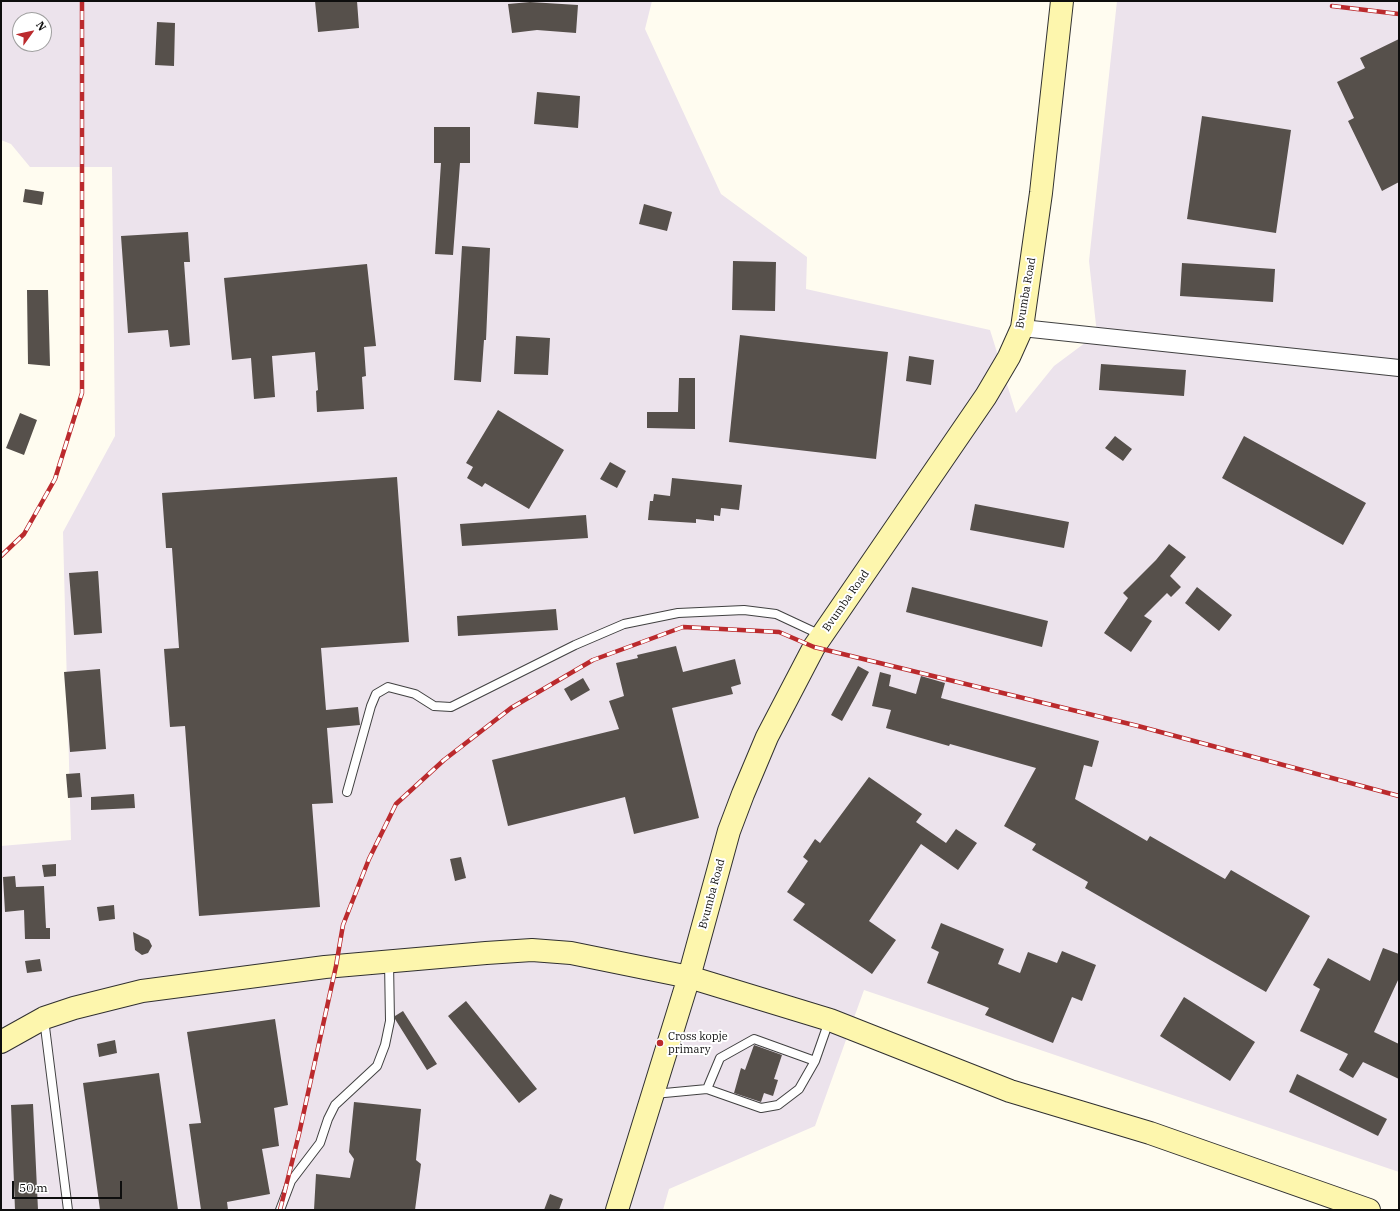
<!DOCTYPE html>
<style>
body{margin:0}
#map{position:relative;width:1400px;height:1211px;overflow:hidden;background:#fffcf0;font-family:"IBM Plex Serif",serif}
canvas{display:block}
.frame{position:absolute;inset:0;border:2px solid #0e0e0e;pointer-events:none}
.north{position:absolute;left:12px;top:12px;width:40px;height:40px;box-sizing:border-box;background:#fff;border:1px solid #9f9f9f;border-radius:50%;rotate:57deg;font-size:11px;font-weight:700;line-height:16px;text-align:center;color:#0e0e0e}
.north::after{content:'';display:block;margin:auto;width:14px;height:18px;background:#bb2a2d;clip-path:polygon(50% 0,100% 100%,50% 72%,0 100%)}
.scale{position:absolute;left:12px;top:1181px;width:110px;height:18px;box-sizing:border-box;border:2px solid #0e0e0e;border-top:0;padding-left:5px;font-size:12px;line-height:14px;white-space:nowrap;color:#0e0e0e;-webkit-text-stroke:3px #fff;paint-order:stroke}
</style>
<div id="map">
<canvas width="1400" height="1211"></canvas>
<div class="frame"></div>
<div class="north">N</div>
<div class="scale">50 m</div>
</div>
<script>
const c = document.querySelector('canvas').getContext('2d');
c.lineJoin = 'round';
function paint(path, color) { c.fillStyle = color; c.fill(path, 'evenodd'); }
function trace(path, color, width, dash) { c.strokeStyle = color; c.lineWidth = width; c.lineCap = dash ? 'butt' : 'round'; c.setLineDash(dash || []); c.stroke(path); }
function drawText(font, color, halo, rows, align = 'center') {
  c.font = font + ' "IBM Plex Serif",serif'; c.lineWidth = 4; c.setLineDash([]); c.textBaseline = 'middle'; c.strokeStyle = halo; c.fillStyle = color; for (const [text, x, y, turn = 0] of rows) {
    c.save(); c.translate(x, y); c.rotate((+turn || 0) * Math.PI / 180); c.textAlign = isNaN(turn) ? turn : align; if (halo) c.strokeText(text, 0, 0); c.fillText(text, 0, 0); c.restore();
  }
}
const industrial = new Path2D(`
 M 1,1 L 652,1 L 645,29 L 721,194 L 807,257 L 806,289 L 990,330 L 1016,413 L 1054,366 L 1097,334 L 1089,261 L 1117,1 L 1399,1 L 1399,1172 L 864,990 L 815,1126 L 669,1189 L 663,1210 L 1,1210 L 1,846 L 71,840 L 63,532 L 115,436 L 112,167 L 30,167 L 11,144 L 1,140 ZM 20,20 L 44,20 L 44,44 L 20,44 Z`);
const building = new Path2D(`
 M 315,1 L 357,1 L 359,28 L 318,32 Z
 M 530,2 L 578,5 L 576,33 L 537,30 L 512,33 L 508,4 Z
 M 157,22 L 175,23 L 174,66 L 155,65 Z
 M 1399,39 L 1399,182 L 1382,191 L 1348,121 L 1354,118 L 1337,82 L 1365,68 L 1360,58 Z
 M 537,92 L 580,96 L 578,128 L 534,124 Z
 M 1202,116 L 1291,130 L 1276,233 L 1187,219 Z
 M 434,127 L 470,127 L 470,163 L 460,163 L 453,255 L 435,254 L 441,163 L 434,163 Z
 M 25,189 L 44,192 L 42,205 L 23,202 Z
 M 644,204 L 672,212 L 667,231 L 639,224 Z
 M 188,232 L 190,262 L 184,262 L 190,345 L 170,347 L 168,330 L 128,333 L 121,236 Z
 M 462,246 L 490,248 L 486,340 L 484,340 L 481,382 L 454,380 Z
 M 733,261 L 776,262 L 775,311 L 732,310 Z
 M 1182,263 L 1275,269 L 1273,302 L 1180,296 Z
 M 367,264 L 376,346 L 364,347 L 366,376 L 362,377 L 364,409 L 317,412 L 316,391 L 318,390 L 315,352 L 272,356 L 275,397 L 254,399 L 251,358 L 232,360 L 224,278 Z
 M 27,290 L 48,290 L 50,366 L 28,364 Z
 M 740,335 L 888,352 L 876,459 L 729,442 Z
 M 516,336 L 550,338 L 548,375 L 514,374 Z
 M 909,356 L 934,360 L 931,385 L 906,381 Z
 M 1101,364 L 1186,370 L 1184,396 L 1099,390 Z
 M 679,378 L 695,378 L 695,429 L 647,428 L 647,412 L 678,412 Z
 M 498,410 L 564,450 L 529,509 L 485,483 L 482,487 L 467,478 L 473,467 L 466,463 Z
 M 20,413 L 37,420 L 24,455 L 6,448 Z
 M 1115,436 L 1132,449 L 1123,461 L 1105,448 Z
 M 1244,436 L 1366,503 L 1343,545 L 1222,478 Z
 M 610,462 L 626,471 L 617,488 L 600,479 Z
 M 397,477 L 409,642 L 321,648 L 326,710 L 358,707 L 360,725 L 327,728 L 333,803 L 312,804 L 320,907 L 199,916 L 185,726 L 170,727 L 164,649 L 179,648 L 172,548 L 166,548 L 162,493 Z
 M 672,478 L 742,485 L 739,510 L 721,508 L 720,516 L 714,515 L 714,521 L 696,519 L 696,523 L 648,520 L 650,501 L 653,501 L 654,494 L 670,496 Z
 M 975,504 L 1069,522 L 1064,548 L 970,530 Z
 M 586,515 L 588,538 L 462,546 L 460,524 Z
 M 1169,544 L 1186,557 L 1170,576 L 1181,587 L 1171,597 L 1167,593 L 1144,616 L 1152,621 L 1131,652 L 1104,633 L 1128,598 L 1123,593 L 1156,560 Z
 M 98,571 L 102,633 L 74,635 L 69,573 Z
 M 912,587 L 1048,621 L 1042,647 L 906,612 Z
 M 1197,587 L 1232,615 L 1219,631 L 1185,603 Z
 M 556,609 L 558,630 L 458,636 L 457,616 Z
 M 676,646 L 683,672 L 735,659 L 741,684 L 731,687 L 733,694 L 672,708 L 699,818 L 634,834 L 625,797 L 508,826 L 492,760 L 619,729 L 609,701 L 624,696 L 616,663 L 638,658 L 637,655 Z
 M 858,666 L 869,672 L 842,721 L 831,715 Z
 M 100,669 L 106,749 L 70,752 L 64,672 Z
 M 880,672 L 891,675 L 889,686 L 916,694 L 921,676 L 945,683 L 941,698 L 1099,741 L 1092,767 L 1084,765 L 1075,799 L 1147,841 L 1150,836 L 1225,879 L 1231,870 L 1310,916 L 1266,992 L 1085,888 L 1088,882 L 1032,850 L 1036,844 L 1004,826 L 1036,768 L 950,744 L 949,746 L 886,728 L 891,710 L 872,706 Z
 M 583,678 L 590,690 L 571,701 L 564,689 Z
 M 80,773 L 82,797 L 68,798 L 66,774 Z
 M 869,777 L 922,814 L 916,822 L 946,843 L 956,829 L 977,843 L 958,870 L 921,844 L 869,921 L 896,940 L 872,974 L 793,920 L 805,904 L 787,892 L 808,861 L 803,857 L 815,839 L 820,843 Z
 M 134,794 L 135,808 L 91,810 L 91,797 Z
 M 461,857 L 466,878 L 455,881 L 450,859 Z
 M 56,864 L 56,876 L 44,877 L 42,865 Z
 M 15,876 L 16,887 L 44,886 L 46,928 L 50,928 L 50,939 L 25,939 L 24,910 L 5,912 L 3,877 Z
 M 114,905 L 115,919 L 99,921 L 97,907 Z
 M 941,923 L 1004,949 L 998,964 L 1020,973 L 1028,952 L 1057,963 L 1062,951 L 1096,965 L 1082,1001 L 1072,997 L 1053,1043 L 985,1015 L 989,1008 L 927,983 L 939,952 L 931,948 Z
 M 133,932 L 149,940 L 152,946 L 148,953 L 142,955 L 135,950 Z
 M 1383,948 L 1399,954 L 1399,978 L 1374,1032 L 1399,1044 L 1399,1079 L 1363,1062 L 1353,1078 L 1339,1070 L 1348,1054 L 1300,1031 L 1320,989 L 1313,985 L 1328,958 L 1370,981 Z
 M 40,959 L 42,971 L 27,973 L 25,961 Z
 M 1184,997 L 1255,1042 L 1230,1081 L 1160,1036 Z
 M 466,1001 L 537,1089 L 519,1103 L 448,1016 Z
 M 403,1011 L 437,1064 L 427,1070 L 395,1019 L 395,1016 Z
 M 275,1019 L 288,1105 L 274,1108 L 279,1146 L 262,1149 L 270,1194 L 227,1202 L 228,1210 L 201,1210 L 189,1124 L 201,1123 L 187,1032 Z
 M 115,1040 L 117,1053 L 99,1057 L 97,1044 Z
 M 754,1045 L 782,1055 L 774,1079 L 778,1080 L 773,1096 L 764,1093 L 761,1102 L 734,1093 L 741,1068 L 745,1070 Z
 M 159,1073 L 178,1210 L 100,1210 L 83,1083 Z
 M 1297,1074 L 1387,1119 L 1378,1136 L 1289,1092 Z
 M 354,1102 L 421,1109 L 416,1160 L 421,1164 L 415,1210 L 314,1210 L 316,1174 L 350,1178 L 354,1159 L 349,1152 Z
 M 33,1104 L 38,1210 L 15,1210 L 11,1105 Z
 M 550,1194 L 563,1199 L 559,1210 L 544,1210 Z`);
const lane = new Path2D(`
 M 347,792 L 371,706 L 376,694 L 388,687 L 415,694 L 434,706 L 451,707 L 575,645 L 624,624 L 678,613 L 744,610 L 776,614 L 821,635
 M 44,1019 L 68,1210
 M 707,1089 L 761,1108 L 778,1105 L 799,1089 L 815,1061
 M 654,1094 L 707,1089 L 720,1058 L 754,1039 L 815,1061 L 829,1021
 M 280,1210 L 291,1181 L 320,1143 L 328,1119 L 335,1105 L 377,1066 L 385,1045 L 390,1021 L 389,962`);
const street = new Path2D(`
 M 1022,328 L 1399,368`);
const secondary = new Path2D(`
 M 1,1042 L 44,1018 L 74,1008 L 142,991 L 325,967 L 486,953 L 532,950 L 571,953 L 689,977 L 830,1020 L 1010,1091 L 1150,1133 L 1369,1210
 M 617,1210 L 689,977 L 729,831 L 743,794 L 767,737 L 814,647 L 986,396 L 1009,357 L 1022,328 L 1041,193 L 1062,1`);
const rail = new Path2D(`
 M 1332,6 L 1399,14
 M 1,556 L 24,534 L 55,479 L 82,393 L 82,1
 M 280,1210 L 299,1134 L 336,966 L 343,925 L 369,859 L 396,804 L 444,760 L 511,708 L 593,660 L 683,627 L 779,632 L 814,647 L 1138,726 L 1399,796`);
const markers = [
 [660,1043,4,"#bb2a2d"]
];
const streetNames = [
 ["Bvumba Road",1026,293,-80],
 ["Bvumba Road",846,601,-55],
 ["Bvumba Road",712,894,-75]
];
const poiNames = [
 ["Cross kopje",668,1037],
 ["primary",668,1050]
];
paint(industrial, '#ece3ec');
paint(building, '#56504b');
trace(lane, '#414141', 10);
trace(street, '#414141', 18);
trace(secondary, '#303030', 24);
trace(lane, '#fff', 8);
trace(street, '#fff', 16);
trace(secondary, '#fdf6ad', 22);
trace(rail, '#bb2a2d', 4.5);
trace(rail, '#fff', 3, [9]);
for (const [x, y, r, color] of markers) { const dot = new Path2D(); dot.arc(x, y, r, 0, 2 * Math.PI); c.fillStyle = color; c.fill(dot); trace(dot, '#fff', 1.5); }
drawText('11px', '#0e0e0e', '#fff', streetNames);
drawText('11px', '#0e0e0e', '#fff', poiNames, 'left');
</script>
